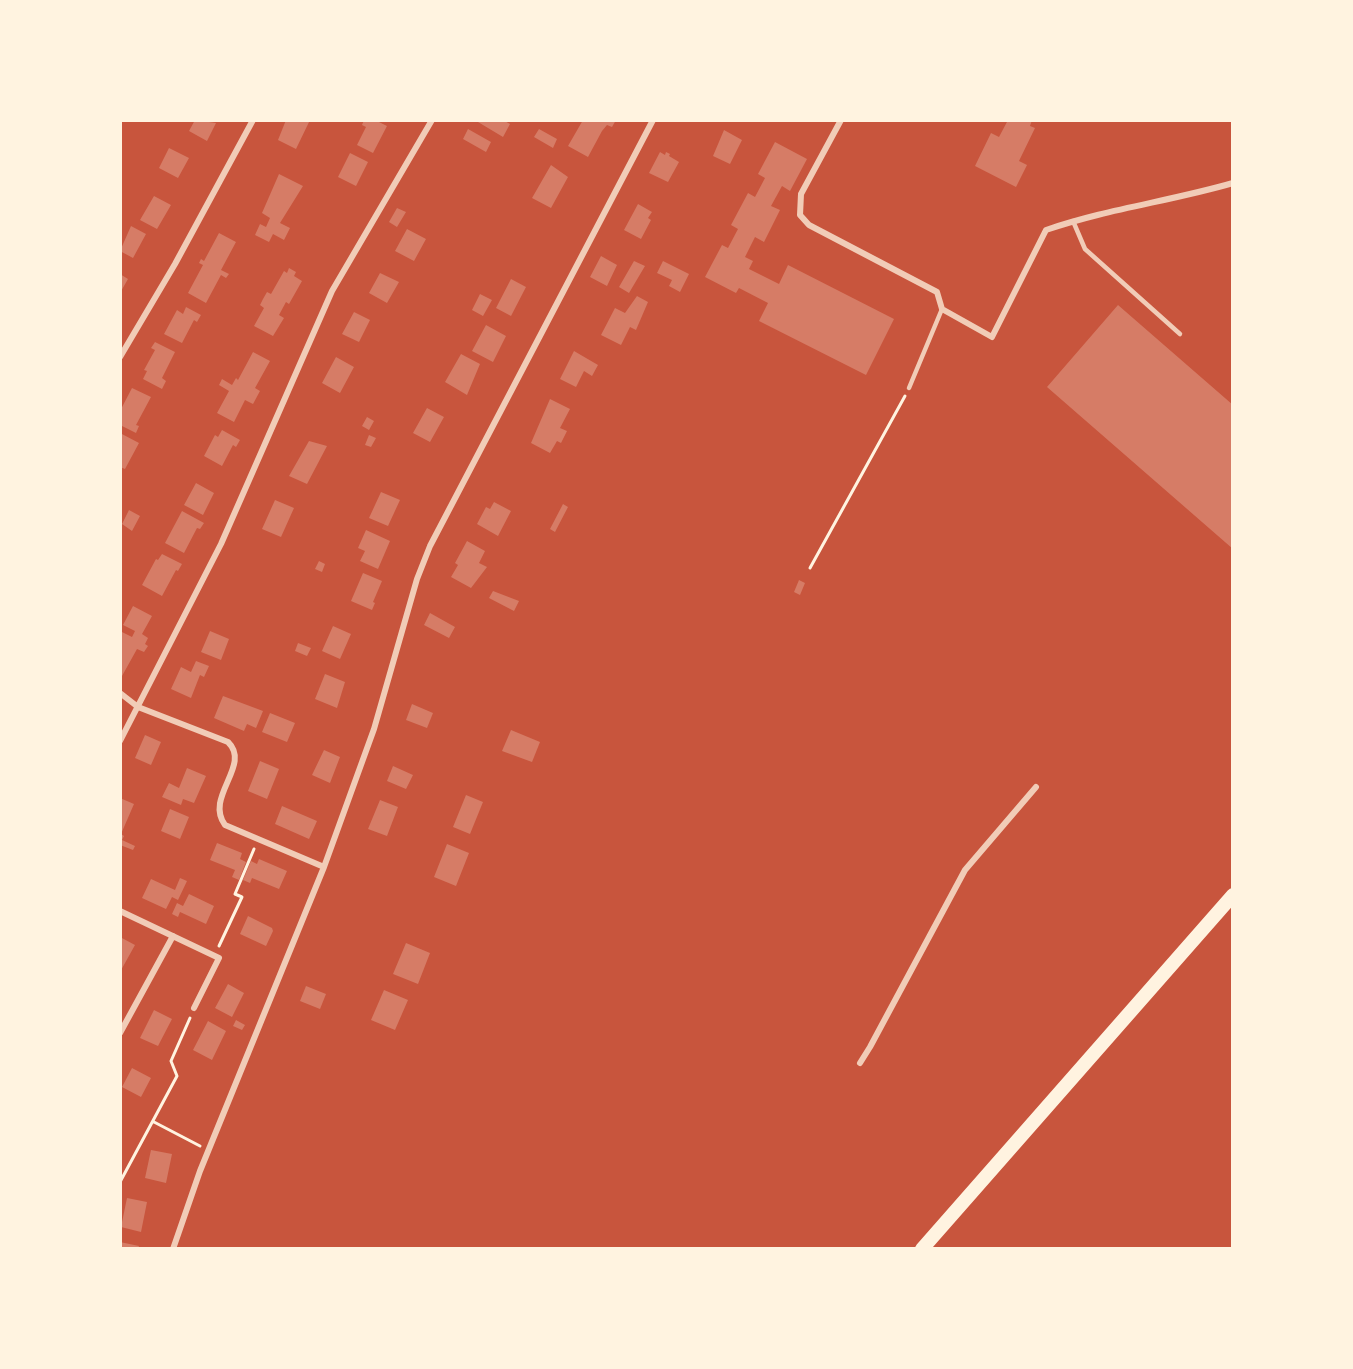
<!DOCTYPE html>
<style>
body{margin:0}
#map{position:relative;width:1353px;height:1369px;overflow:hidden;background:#c8553d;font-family:Karla,sans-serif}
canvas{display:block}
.frame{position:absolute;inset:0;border:122px solid #fff3e0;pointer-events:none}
</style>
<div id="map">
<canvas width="1353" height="1369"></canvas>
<div class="frame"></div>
</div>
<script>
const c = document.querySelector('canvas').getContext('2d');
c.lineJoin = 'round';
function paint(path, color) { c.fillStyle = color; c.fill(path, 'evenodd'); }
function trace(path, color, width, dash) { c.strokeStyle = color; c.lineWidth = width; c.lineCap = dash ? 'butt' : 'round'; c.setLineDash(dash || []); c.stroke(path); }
const building = new Path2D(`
 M 195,120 L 216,123 L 207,141 L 189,131 Z
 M 286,120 L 310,120 L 296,149 L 278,140 Z
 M 364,120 L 375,120 L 387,126 L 373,153 L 357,145 L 366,127 L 362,125 Z
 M 479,120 L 503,120 L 510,124 L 503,137 L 478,122 Z
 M 583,120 L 616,120 L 612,127 L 607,125 L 602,131 L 588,157 L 568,146 Z
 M 1008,120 L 1032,120 L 1030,126 L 1035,128 L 1019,161 L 1027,165 L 1016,187 L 975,166 L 991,133 L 999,137 Z
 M 468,129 L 491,142 L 486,152 L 463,139 Z
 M 539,129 L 557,139 L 553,148 L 534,137 Z
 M 724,130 L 742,140 L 730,164 L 713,156 Z
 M 775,142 L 807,159 L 790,191 L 782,186 L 771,206 L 780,210 L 764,242 L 755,237 L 745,257 L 753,261 L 749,269 L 779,284 L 788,265 L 894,319 L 866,375 L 759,321 L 768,303 L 739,288 L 736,293 L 705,277 L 722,245 L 728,248 L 738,229 L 731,225 L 748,193 L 755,197 L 765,178 L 758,174 Z
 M 169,148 L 189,158 L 178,178 L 159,168 Z
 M 660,152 L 665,155 L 666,152 L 670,154 L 669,156 L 679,162 L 668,182 L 649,173 Z
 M 350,153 L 368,162 L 356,186 L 338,177 Z
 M 551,165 L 568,177 L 551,208 L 532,198 Z
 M 279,174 L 303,186 L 280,223 L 290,228 L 284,240 L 273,234 L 269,242 L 255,235 L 260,224 L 266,227 L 270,218 L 262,213 Z
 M 154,196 L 171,205 L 157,229 L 140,220 Z
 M 638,204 L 652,212 L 648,218 L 651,220 L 641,239 L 624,230 Z
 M 397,208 L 406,212 L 397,227 L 389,222 Z
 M 131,226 L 146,234 L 133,258 L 120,251 Z
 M 407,229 L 426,239 L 414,261 L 395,251 Z
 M 219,233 L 236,242 L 221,270 L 229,274 L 226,278 L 221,275 L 206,303 L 188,293 L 203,265 L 199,263 L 201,259 L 204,261 Z
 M 601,256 L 617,265 L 607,286 L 590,277 Z
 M 634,261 L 645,266 L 629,293 L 619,287 Z
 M 663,261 L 689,274 L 680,292 L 669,286 L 672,280 L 657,273 Z
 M 289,268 L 296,272 L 294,276 L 302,281 L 289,304 L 286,302 L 279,315 L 284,318 L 273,336 L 254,326 L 264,308 L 260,305 L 263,299 L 267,292 L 271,294 L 284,271 L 287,273 Z
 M 380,273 L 399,282 L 387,303 L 369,293 Z
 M 120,274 L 128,279 L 120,293 Z
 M 511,279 L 526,287 L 511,316 L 496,308 Z
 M 480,294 L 492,300 L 483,316 L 472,310 Z
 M 637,296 L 648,302 L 636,330 L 630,327 L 621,345 L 601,335 L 615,308 L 625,313 Z
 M 1118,305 L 1233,405 L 1233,549 L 1047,387 Z
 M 186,307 L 201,315 L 197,322 L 194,320 L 182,343 L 164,334 L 177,310 L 183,314 Z
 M 354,312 L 370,320 L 359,342 L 342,334 Z
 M 486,325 L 506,336 L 493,362 L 472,351 Z
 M 155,342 L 175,352 L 162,378 L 166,381 L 162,389 L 143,379 L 147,371 L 144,370 L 155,350 L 151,348 Z
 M 574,351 L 598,365 L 592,376 L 584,371 L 576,387 L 560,379 Z
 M 253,352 L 270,361 L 255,388 L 260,391 L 253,404 L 245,400 L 234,422 L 217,413 L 229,391 L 219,385 L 222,379 L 232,385 L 236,378 L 238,380 Z
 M 461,354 L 480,364 L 467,395 L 445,382 Z
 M 336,357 L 354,367 L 340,393 L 322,383 Z
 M 132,388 L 151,397 L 136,425 L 139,426 L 136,433 L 120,425 L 120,411 Z
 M 550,399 L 570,409 L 560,428 L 567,431 L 561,443 L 557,441 L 550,453 L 531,443 Z
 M 427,408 L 444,417 L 430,442 L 413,433 Z
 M 367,417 L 374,421 L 369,430 L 362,426 Z
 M 222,430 L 240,440 L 236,447 L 233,445 L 222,466 L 204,456 L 215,435 L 218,437 Z
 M 120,433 L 139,443 L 125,469 L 120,467 Z
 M 369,435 L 376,438 L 371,447 L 365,445 Z
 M 309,441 L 327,446 L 307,484 L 289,476 Z
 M 196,483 L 214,493 L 203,515 L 184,505 Z
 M 381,492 L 400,500 L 388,526 L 369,518 Z
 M 275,500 L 294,508 L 281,537 L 262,529 Z
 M 494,502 L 511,511 L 498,536 L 477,524 L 486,507 L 490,509 Z
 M 563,504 L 568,507 L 555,532 L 550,529 Z
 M 129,510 L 140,516 L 132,531 L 122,524 Z
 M 182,511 L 204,523 L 200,529 L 197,528 L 184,553 L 165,543 Z
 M 366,530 L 390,541 L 378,569 L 360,561 L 365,551 L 358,548 Z
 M 467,541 L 485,551 L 479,563 L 487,567 L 471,588 L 451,577 L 458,565 L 455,563 Z
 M 162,554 L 182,564 L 178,571 L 176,570 L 162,596 L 142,585 L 156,559 L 158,560 Z
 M 319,561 L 325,564 L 322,572 L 315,569 Z
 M 363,573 L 382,581 L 373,602 L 375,603 L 372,610 L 351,601 Z
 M 799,580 L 805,583 L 800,595 L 794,592 Z
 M 493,591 L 519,601 L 514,611 L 489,598 Z
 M 133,606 L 152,616 L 142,634 L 148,638 L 145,644 L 148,646 L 144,652 L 137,649 L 122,676 L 120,675 L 120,631 L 132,637 L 135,631 L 123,625 Z
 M 430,613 L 455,627 L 449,638 L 424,625 Z
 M 333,626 L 351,634 L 340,659 L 322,651 Z
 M 210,631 L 229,639 L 221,660 L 201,652 Z
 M 298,643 L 311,648 L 307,656 L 295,651 Z
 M 196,661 L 209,666 L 204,677 L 200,675 L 191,698 L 171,689 L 181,667 L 191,672 Z
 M 325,674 L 345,682 L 337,708 L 315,699 Z
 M 223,696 L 263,711 L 256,728 L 247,724 L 244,731 L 214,718 Z
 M 412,704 L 433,713 L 427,728 L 406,720 Z
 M 270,713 L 295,723 L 287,742 L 262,732 Z
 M 511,730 L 540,742 L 532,762 L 502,751 Z
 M 145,735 L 161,742 L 151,765 L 135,758 Z
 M 324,750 L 340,757 L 330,783 L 312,775 Z
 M 260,761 L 279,769 L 267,799 L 248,791 Z
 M 393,766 L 413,775 L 406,789 L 387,781 Z
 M 187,768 L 206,776 L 194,803 L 183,799 L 181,805 L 162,797 L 169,783 L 179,788 Z
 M 466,795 L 483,802 L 470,834 L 453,827 Z
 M 120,798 L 134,804 L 121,834 L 124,836 L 122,840 L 135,846 L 133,850 L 120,845 Z
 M 380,800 L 398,807 L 387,836 L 368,829 Z
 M 282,806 L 317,821 L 309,839 L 275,824 Z
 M 170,809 L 189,817 L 180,839 L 161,831 Z
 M 217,843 L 242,853 L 240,859 L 246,862 L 239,880 L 232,877 L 235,870 L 210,860 Z
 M 447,844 L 469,853 L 456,886 L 434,877 Z
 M 259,859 L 287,871 L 279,889 L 252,878 L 250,883 L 243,880 L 251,861 L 257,864 Z
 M 180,878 L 187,881 L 178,900 L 172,897 L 166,909 L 142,898 L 151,879 L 175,890 Z
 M 189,894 L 214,906 L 206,924 L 180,912 L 178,917 L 172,914 L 177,903 L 183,906 Z
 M 248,916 L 272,928 L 273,931 L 266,946 L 240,934 Z
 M 120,937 L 135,945 L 120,972 Z
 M 406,943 L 430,953 L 418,984 L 393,974 Z
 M 228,984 L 244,993 L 232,1017 L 215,1008 Z
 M 306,986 L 326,994 L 320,1009 L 300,1001 Z
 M 384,990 L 408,1000 L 395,1030 L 371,1020 Z
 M 154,1010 L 172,1019 L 158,1046 L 140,1038 Z
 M 236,1020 L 245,1025 L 242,1030 L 233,1026 Z
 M 208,1021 L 226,1031 L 212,1060 L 193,1050 Z
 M 132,1068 L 151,1078 L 141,1097 L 122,1087 Z
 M 151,1150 L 172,1154 L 166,1183 L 145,1178 Z
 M 127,1198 L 147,1202 L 141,1232 L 121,1227 Z
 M 120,1242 L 139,1246 L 138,1249 L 120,1249 Z`);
const path = new Path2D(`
 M 810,568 L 905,396
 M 219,946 L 242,897 L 235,894 L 254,849
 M 154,1122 L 200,1146
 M 120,1182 L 177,1076 L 171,1061 L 190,1018`);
const service = new Path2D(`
 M 1073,221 L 1085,249 L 1180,334
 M 909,388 L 942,309`);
const minor = new Path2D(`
 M 841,120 L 801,194 L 800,215 L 809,225 L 937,292 L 942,309 L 992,337 L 1046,230 C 1107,209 1171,201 1233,183
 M 120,357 L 175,264 L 253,120
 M 120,693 L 138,707 L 228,742 C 252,765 204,797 225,825 L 324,867
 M 120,741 L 221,544 L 332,291 L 432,120
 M 120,911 L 219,958 L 194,1008
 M 120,1033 L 173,936
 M 860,1063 L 870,1047 L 965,870 L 1036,787
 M 173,1249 L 200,1171 L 324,867 L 374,729 L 417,579 L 430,546 L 653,120`);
const primary = new Path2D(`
 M 922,1249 L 1233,895`);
paint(building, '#d67c66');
trace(path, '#fff3e0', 3);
trace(service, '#f1ccb7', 4.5);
trace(minor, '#f1ccb7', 6);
trace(primary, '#fff3e0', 14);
</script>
